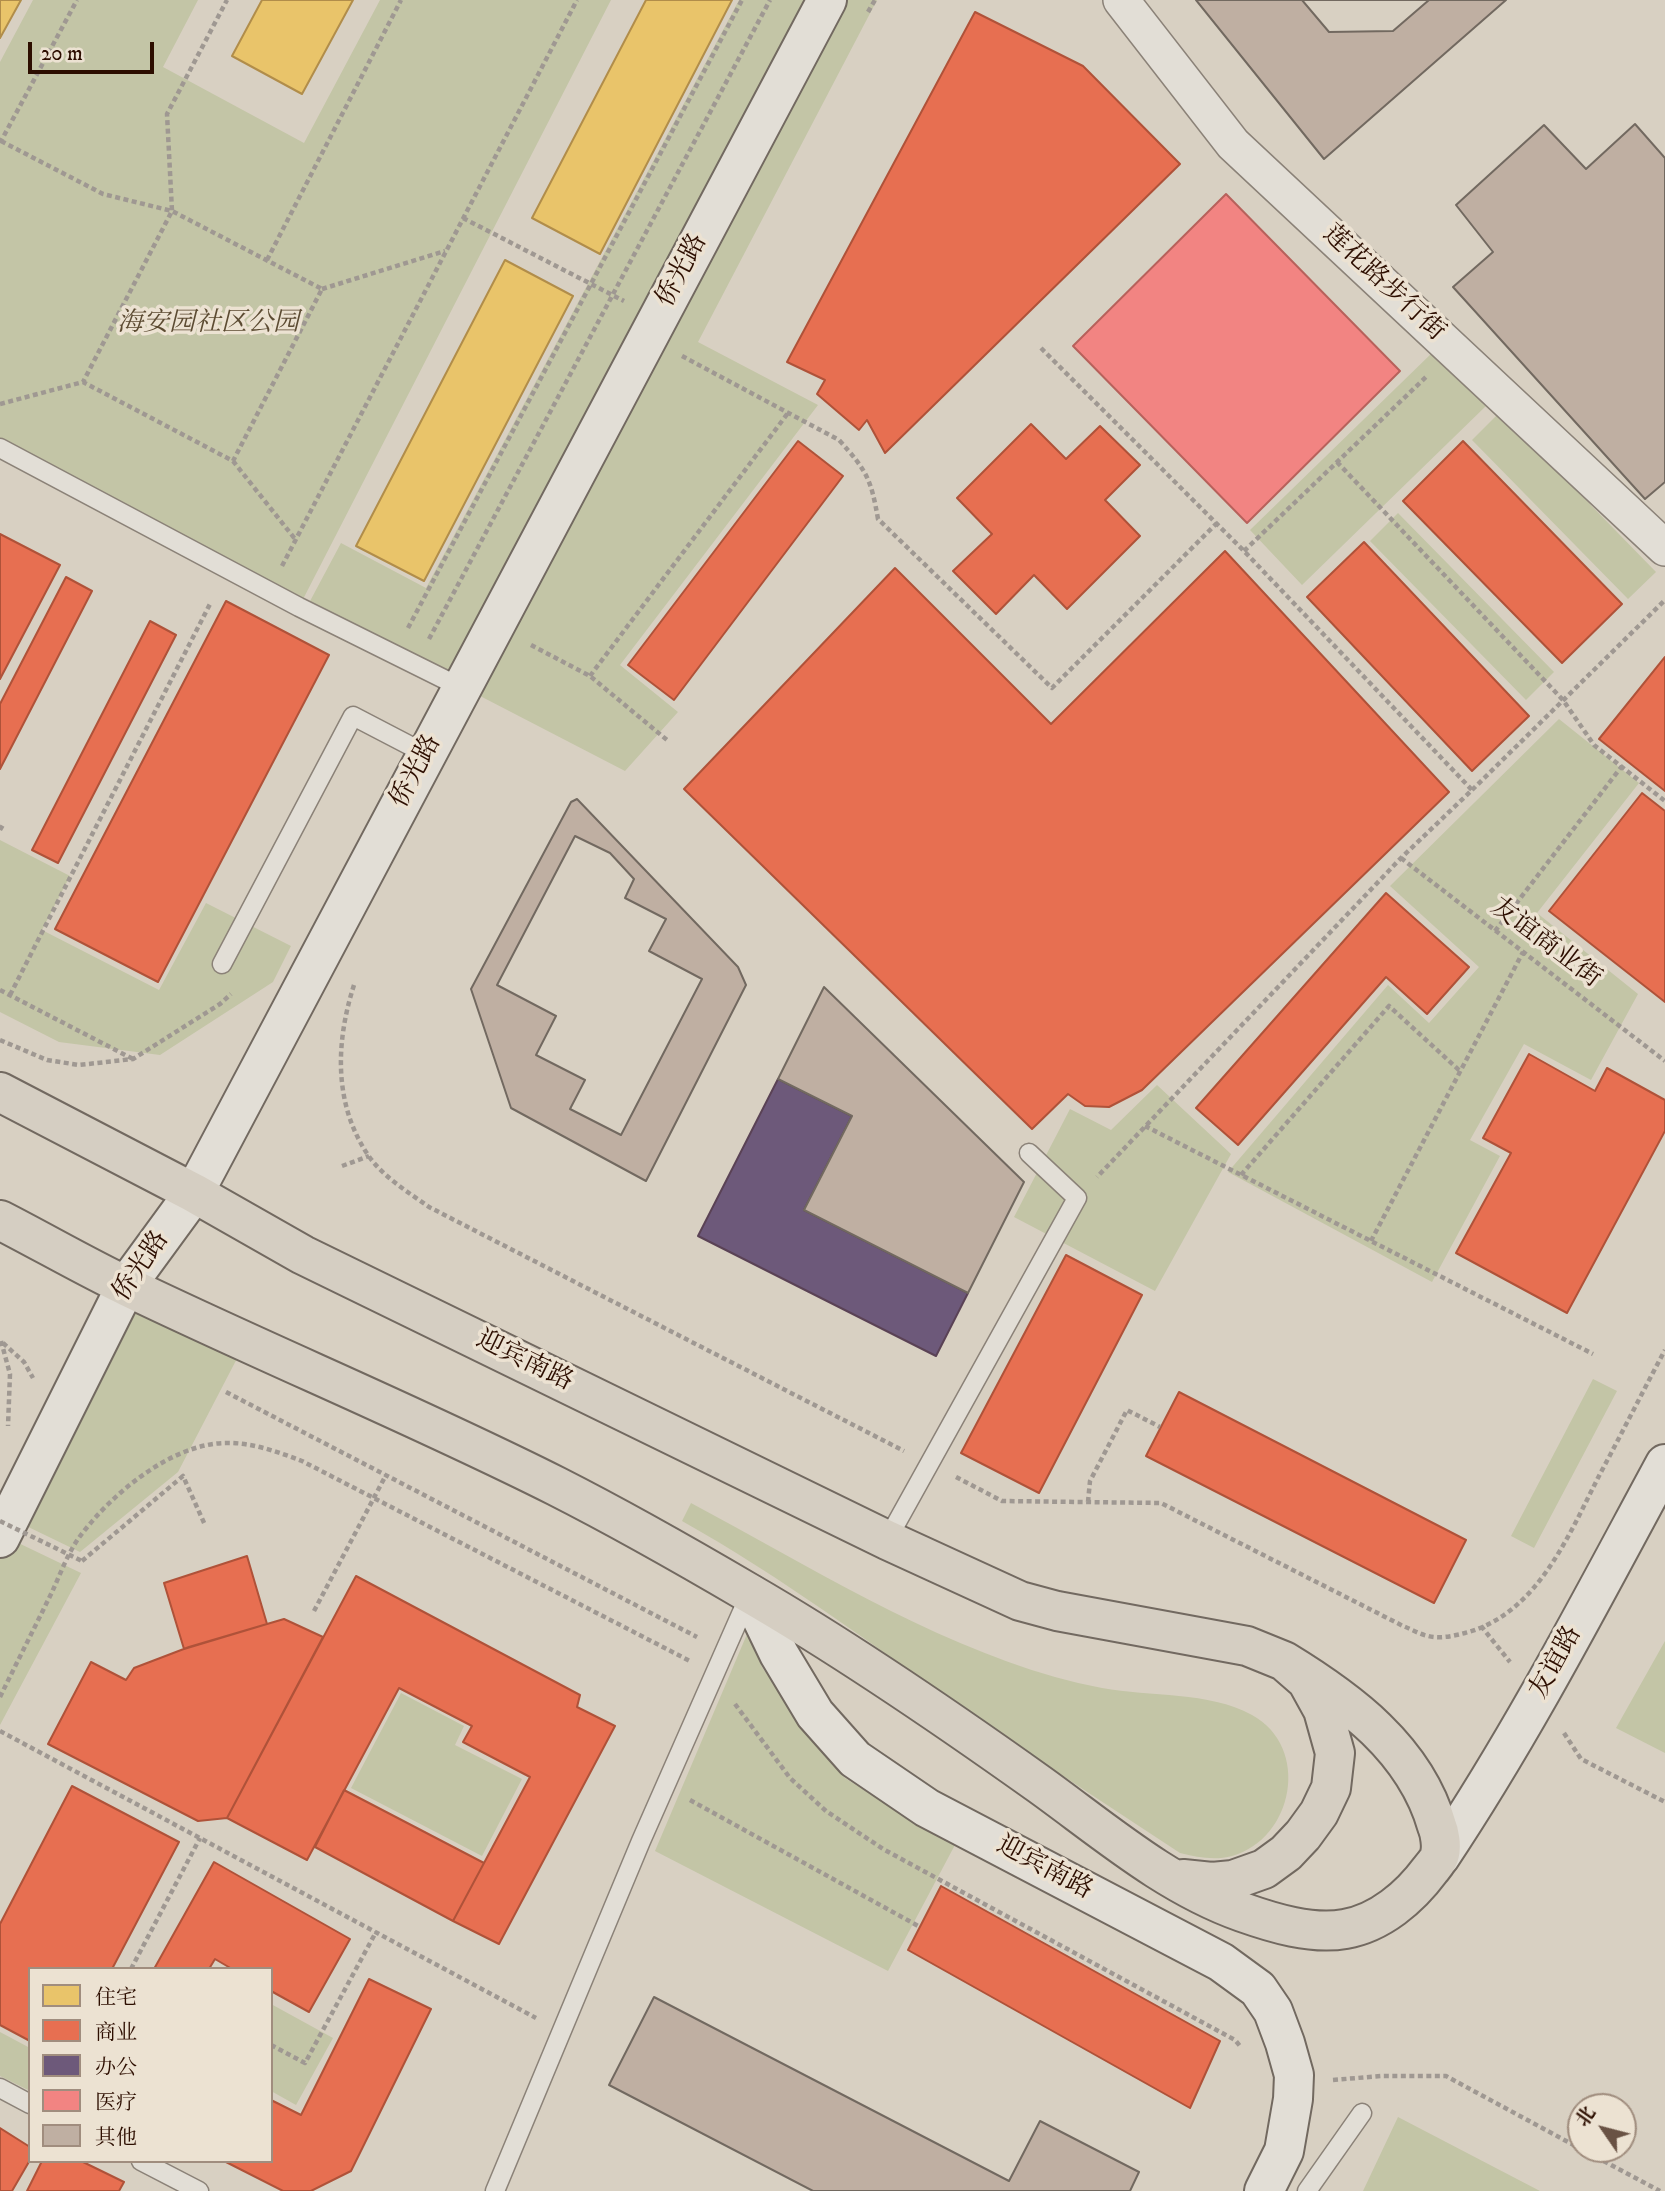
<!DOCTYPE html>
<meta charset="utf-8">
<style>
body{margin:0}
#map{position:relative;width:1665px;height:2191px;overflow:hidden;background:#d8d0c2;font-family:"IM FELL DW Pica","Noto Serif SC",serif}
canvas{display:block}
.legend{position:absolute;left:28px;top:1967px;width:245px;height:196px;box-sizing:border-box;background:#ece2d2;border:2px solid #a08d7e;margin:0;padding:9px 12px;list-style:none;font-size:21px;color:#2d0e00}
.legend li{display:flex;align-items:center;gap:14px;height:35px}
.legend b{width:35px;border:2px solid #a08d7e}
.north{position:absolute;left:1567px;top:2093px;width:70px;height:70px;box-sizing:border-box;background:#ece2d2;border:2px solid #a08d7e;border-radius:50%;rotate:305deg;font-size:19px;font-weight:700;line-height:28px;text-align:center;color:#2d0e00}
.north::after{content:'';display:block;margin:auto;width:24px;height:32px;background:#695244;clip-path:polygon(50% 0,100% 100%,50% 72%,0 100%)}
.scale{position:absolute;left:28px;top:42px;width:126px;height:32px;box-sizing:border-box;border:4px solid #2d0e00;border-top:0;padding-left:9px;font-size:21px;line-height:24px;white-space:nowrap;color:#2d0e00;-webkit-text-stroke:5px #ece2d2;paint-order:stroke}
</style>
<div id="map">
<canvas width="1665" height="2191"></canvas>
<ul class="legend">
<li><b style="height:19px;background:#e9c46a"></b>住宅</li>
<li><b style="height:19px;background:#e76f51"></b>商业</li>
<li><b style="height:19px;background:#6d597a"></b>办公</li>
<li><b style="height:19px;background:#f28482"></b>医疗</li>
<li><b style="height:19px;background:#bfafa2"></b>其他</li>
</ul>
<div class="north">北</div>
<div class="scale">20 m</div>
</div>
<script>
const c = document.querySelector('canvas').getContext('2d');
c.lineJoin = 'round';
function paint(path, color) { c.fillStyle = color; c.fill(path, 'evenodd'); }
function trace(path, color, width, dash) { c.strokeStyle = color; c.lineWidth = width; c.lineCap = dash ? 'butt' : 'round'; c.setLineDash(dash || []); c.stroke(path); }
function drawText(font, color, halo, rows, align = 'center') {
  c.font = font + ' "IM FELL DW Pica","Noto Serif SC",serif'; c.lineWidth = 7; c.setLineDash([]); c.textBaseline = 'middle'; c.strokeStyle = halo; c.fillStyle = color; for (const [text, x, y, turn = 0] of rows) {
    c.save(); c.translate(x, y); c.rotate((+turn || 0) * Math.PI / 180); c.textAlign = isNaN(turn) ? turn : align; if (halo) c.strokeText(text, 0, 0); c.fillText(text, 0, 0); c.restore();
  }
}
const green = new Path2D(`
 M 33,0 L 198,0 L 163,67 L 304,143 L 380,0 L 611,0 L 299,607 L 0,448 L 0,62 Z
 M 739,0 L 809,0 L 449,677 L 309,603 L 341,543 L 426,588 Z
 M 827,0 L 877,0 L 698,342 L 818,405 L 620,665 L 678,712 L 625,771 L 455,683 Z
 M 1434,351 L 1487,405 L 1302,585 L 1250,530 Z
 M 1500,412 L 1656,572 L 1628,599 L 1472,440 Z
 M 1398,513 L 1554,672 L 1526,700 L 1370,541 Z
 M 1559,719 L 1639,783 L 1537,913 L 1638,994 L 1591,1080 L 1524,1044 L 1470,1140 L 1500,1156 L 1432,1282 L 1228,1172 L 1388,985 L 1429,1023 L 1479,967 L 1390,886 Z
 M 0,840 L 70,876 L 42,930 L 159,990 L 206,903 L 291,946 L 273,982 L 160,1055 L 59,1042 L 0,1012 Z
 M 1157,1085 L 1231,1154 L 1155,1291 L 1014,1217 L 1070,1109 L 1111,1130 Z
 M 128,1295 L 243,1347 L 178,1472 L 80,1552 L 18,1522 Z
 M 1593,1379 L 1617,1391 L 1534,1548 L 1511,1536 Z
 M 691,1503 C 809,1566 926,1640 1055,1677 C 1070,1681 1086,1685 1102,1688 C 1151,1697 1208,1691 1252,1715 C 1311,1747 1294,1839 1232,1856 C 1214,1861 1197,1857 1180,1853 C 1109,1806 1038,1760 968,1712 C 874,1646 782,1577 682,1521 Z
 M 10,1539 L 81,1573 L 0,1725 L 0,1559 Z
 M 750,1627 L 762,1667 L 805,1731 L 845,1778 L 914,1822 L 956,1843 L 888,1971 L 655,1851 Z
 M 1665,1641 L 1665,1753 L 1616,1728 Z
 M 401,1693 L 464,1726 L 455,1745 L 522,1779 L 482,1856 L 351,1788 Z
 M 271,2004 L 333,2038 L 296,2105 L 271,2091 Z
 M 0,2032 L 30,2048 L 30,2091 L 0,2076 Z
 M 1398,2117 L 1540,2191 L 1363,2191 Z`);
const homes = new Path2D(`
 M 0,0 L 21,0 L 0,38 Z
 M 262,0 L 353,0 L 302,94 L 232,56 Z
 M 646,0 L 732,0 L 600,254 L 532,218 Z
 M 505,260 L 573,296 L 424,581 L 356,546 Z`);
const shops = new Path2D(`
 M 975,12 L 1083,66 L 1180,164 L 885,453 L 867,420 L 859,430 L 817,394 L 825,380 L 787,362 Z
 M 1031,424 L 1066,459 L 1100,426 L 1140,465 L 1105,500 L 1140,536 L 1067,609 L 1034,575 L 996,614 L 953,571 L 992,534 L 957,498 Z
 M 798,441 L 843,476 L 674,700 L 628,665 Z
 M 1463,441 L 1622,604 L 1562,663 L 1403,501 Z
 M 0,534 L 60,565 L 0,679 Z
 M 1364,542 L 1529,716 L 1472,771 L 1307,597 Z
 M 1225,551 L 1449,792 L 1142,1090 L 1109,1107 L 1085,1106 L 1068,1094 L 1032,1129 L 684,789 L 895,568 L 1051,724 Z
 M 66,577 L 92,591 L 0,769 L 0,704 Z
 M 226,601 L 329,655 L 158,982 L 55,929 Z
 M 150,621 L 176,635 L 58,863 L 32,850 Z
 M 1665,657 L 1665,791 L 1599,739 Z
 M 1642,793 L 1665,811 L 1665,1002 L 1549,911 Z
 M 1386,893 L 1469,967 L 1427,1014 L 1386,977 L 1238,1145 L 1196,1108 Z
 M 1529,1054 L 1595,1091 L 1607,1068 L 1665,1100 L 1665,1131 L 1567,1313 L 1456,1253 L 1511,1153 L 1483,1138 Z
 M 1066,1255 L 1142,1295 L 1039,1493 L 961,1453 Z
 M 1179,1392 L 1466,1540 L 1434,1603 L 1146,1456 Z
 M 247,1556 L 267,1624 L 184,1649 L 164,1583 Z
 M 356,1576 L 580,1695 L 577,1707 L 615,1726 L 499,1944 L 453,1921 L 530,1777 L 463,1742 L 472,1726 L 399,1688 L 307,1860 L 227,1818 Z
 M 284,1619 L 323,1637 L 227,1818 L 198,1821 L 48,1744 L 91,1662 L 126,1680 L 134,1668 L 189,1647 Z
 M 72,1786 L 179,1842 L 112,1969 L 30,1969 L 30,2041 L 0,2025 L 0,1924 Z
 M 344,1790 L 484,1863 L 453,1921 L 315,1847 Z
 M 214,1862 L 350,1939 L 309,2012 L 271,1991 L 271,1969 L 232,1969 L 215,1959 L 209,1969 L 154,1969 Z
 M 941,1886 L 1220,2041 L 1190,2108 L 908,1950 Z
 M 369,1979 L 431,2009 L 351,2171 L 311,2191 L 283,2191 L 224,2161 L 271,2161 L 271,2100 L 301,2115 Z
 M 0,2128 L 30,2147 L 30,2160 L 12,2191 L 0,2191 Z
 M 42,2161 L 81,2161 L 124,2182 L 119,2191 L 27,2191 Z`);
const offices = new Path2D(`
 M 778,1079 L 852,1116 L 804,1210 L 968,1293 L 936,1356 L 698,1236 Z`);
const health = new Path2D(`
 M 1226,194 L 1400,371 L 1247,523 L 1073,346 Z`);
const building = new Path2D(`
 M 1196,0 L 1506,0 L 1324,159 Z
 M 1302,0 L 1429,0 L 1393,31 L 1329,32 Z
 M 1635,124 L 1665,158 L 1665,482 L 1645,499 L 1453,287 L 1493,252 L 1456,205 L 1544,125 L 1586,169 Z
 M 577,799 L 738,967 L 746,985 L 646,1181 L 511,1108 L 471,989 L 571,802 Z
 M 575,836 L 610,853 L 634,879 L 625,898 L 666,919 L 649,951 L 702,979 L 621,1135 L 570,1109 L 585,1080 L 536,1055 L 556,1016 L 497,985 Z
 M 824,987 L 1024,1182 L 968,1293 L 804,1210 L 852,1116 L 778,1079 Z
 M 654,1997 L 1009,2181 L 1040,2121 L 1139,2172 L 1130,2191 L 813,2191 L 609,2085 Z`);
const path = new Path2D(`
 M 868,12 L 875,0
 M 1,141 L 103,194 L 172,211 L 167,114 L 227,0
 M 0,143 L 77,0
 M 463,218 L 624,301
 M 267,260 L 401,0
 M 322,289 L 445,251
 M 1041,348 L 1244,551 L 1472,790 L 1401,858 L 1097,1177
 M 682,356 L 839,440 C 867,471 871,479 878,519 L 1052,688 L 1217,523
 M 0,404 L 83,382 L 233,461 L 322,289 L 172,211 L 83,382
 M 233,461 L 295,539
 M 1337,462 L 1563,700 L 1594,745 L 1665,801
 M 1244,551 L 1426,377
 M 282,566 L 577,0
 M 408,628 L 742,0
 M 429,639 L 770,0
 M 531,645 L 590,676 L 667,740
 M 590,676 L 788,413
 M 1472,790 L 1665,600
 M 0,830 L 4,823
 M 1401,858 L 1665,1061
 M 1495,931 L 1622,766
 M 354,985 C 336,1041 333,1103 368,1155 C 383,1177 408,1192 429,1207 L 904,1451
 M 0,990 L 133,1059
 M 10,995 L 210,604
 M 0,1040 L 47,1060 L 79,1065 L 133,1059 L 220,1004 L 231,994
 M 1145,1126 L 1593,1354
 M 342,1166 L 369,1156
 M 1241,1175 L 1389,1006 L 1460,1071
 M 1371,1241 L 1523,952
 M 1,1341 L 10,1374 L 8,1426
 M 3,1343 L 24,1362 L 33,1378
 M 226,1392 L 697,1637
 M 956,1477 L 1002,1501 L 1161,1503 L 1403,1626 C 1411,1629 1419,1634 1428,1636 C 1440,1639 1453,1636 1465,1633 C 1538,1614 1569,1534 1600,1474 C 1622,1433 1643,1391 1665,1350
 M 1088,1502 L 1090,1481 L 1127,1410 L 1160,1427
 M 82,1561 L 183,1476 L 205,1525
 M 314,1611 L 386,1475
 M 1481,1626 L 1510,1662
 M 0,1697 C 17,1662 35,1627 52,1592 C 60,1575 67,1555 78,1539 C 109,1496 170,1444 225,1443 C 251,1442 278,1452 302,1461 L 690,1661
 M 735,1704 L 790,1778 L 826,1811 L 883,1849 L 1235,2040 L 1240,2046
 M 0,1731 L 536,2018
 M 1564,1733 L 1581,1759 L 1665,1802
 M 690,1800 L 920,1927
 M 131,1969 L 200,1838
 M 271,2045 L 305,2063 L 376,1932
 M 1333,2080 L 1381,2076 L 1446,2076 L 1581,2149
 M 1581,2149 L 1660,2191`);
const lane = new Path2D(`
 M 0,448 L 299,607 L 462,688
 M 222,964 L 353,716 L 426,754
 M 887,1540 L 1077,1198 L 1029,1153
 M 0,2088 L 30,2104
 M 141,2161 L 199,2191
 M 495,2191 L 641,1841 L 749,1596
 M 1307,2191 L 1362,2113`);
const street = new Path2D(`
 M 1121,0 L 1233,144 L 1665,548`);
const secondary = new Path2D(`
 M 0,1538 L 126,1286 L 194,1193 L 827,0
 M 750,1594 L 779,1654 L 815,1714 L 855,1759 L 927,1808 L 1221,1962 L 1258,1989 L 1273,2011 L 1285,2043 L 1294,2075 L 1293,2099 L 1284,2151 L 1264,2191
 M 1440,1857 C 1524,1731 1593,1597 1665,1464`);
const highway = new Path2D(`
 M 0,1092 L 194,1193 L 303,1255 L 887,1540 L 1020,1601 L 1057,1611 L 1247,1646 L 1284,1661 L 1307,1681 L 1323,1710 L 1335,1753 L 1331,1788 L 1319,1813 L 1303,1835 L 1286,1853 L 1264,1869 L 1233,1880 L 1212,1882 L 1183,1879
 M 0,1220 C 43,1242 84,1266 128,1287 C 269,1355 415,1415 556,1486 C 621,1519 686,1556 749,1593 C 849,1651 945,1717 1039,1784 C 1103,1830 1166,1885 1242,1912 C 1273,1923 1312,1935 1345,1929 C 1380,1923 1410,1897 1430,1870 C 1434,1865 1439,1860 1440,1854 C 1442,1846 1440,1833 1437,1826 C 1415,1749 1348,1700 1284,1661`);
const pathBridge = new Path2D(`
 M 0,1521 L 82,1561`);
const streetNames = [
 ["侨光路",683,271,-62],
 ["莲花路步行街",1383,284,43],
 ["侨光路",417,772,-62],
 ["友谊商业街",1545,944,37],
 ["侨光路",142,1267,-56],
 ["迎宾南路",524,1362,26],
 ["友谊路",1557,1663,-61],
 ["迎宾南路",1044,1869,28]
];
const parkNames = [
 ["海安园社区公园",208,325]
];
paint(green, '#c3c5a6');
paint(homes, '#e9c46a');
trace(homes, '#b18d4a', 2);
paint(shops, '#e76f51');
trace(shops, '#af5239', 2);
paint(offices, '#6d597a');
trace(offices, '#5a4255', 2);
paint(health, '#f28482');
trace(health, '#b7615b', 2);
paint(building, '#bfafa2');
trace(building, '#726960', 2);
trace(lane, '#8b8278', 21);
trace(street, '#8b8278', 38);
trace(secondary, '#726960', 42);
trace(highway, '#726960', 42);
trace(path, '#9f9892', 4.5, [5, 3.5]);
trace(lane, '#e2ded6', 18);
trace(street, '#e2ded6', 35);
trace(secondary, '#e2ded6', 38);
trace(highway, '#d5cec2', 38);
trace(pathBridge, '#9f9892', 4.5, [5, 3.5]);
drawText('26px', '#2d0e00', '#ece2d2', streetNames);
drawText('italic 26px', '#5c4b32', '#ece2d2', parkNames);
</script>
